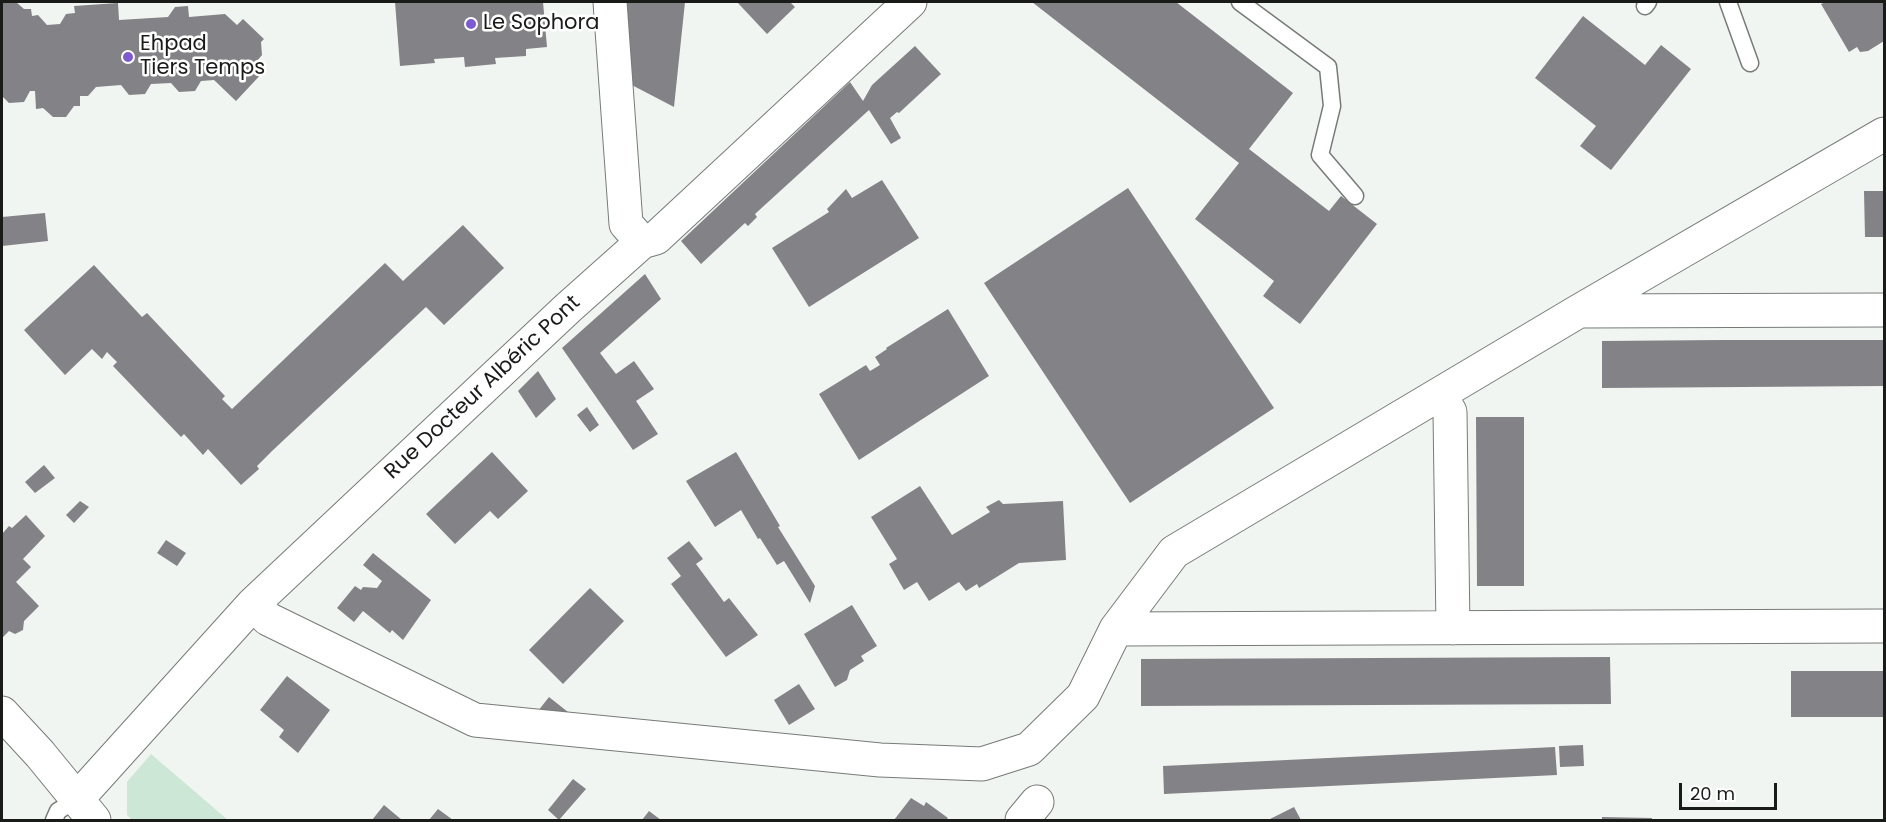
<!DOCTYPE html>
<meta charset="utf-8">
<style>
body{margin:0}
#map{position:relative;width:1886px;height:822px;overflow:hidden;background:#f0f5f1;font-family:Poppins,sans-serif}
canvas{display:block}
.frame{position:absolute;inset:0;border:3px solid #191b19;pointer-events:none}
.scale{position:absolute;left:1679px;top:783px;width:98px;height:27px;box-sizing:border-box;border:3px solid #191b19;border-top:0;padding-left:8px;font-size:18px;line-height:21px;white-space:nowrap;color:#191b19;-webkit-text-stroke:4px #fff;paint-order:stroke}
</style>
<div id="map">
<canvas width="1886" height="822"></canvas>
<div class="frame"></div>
<div class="scale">20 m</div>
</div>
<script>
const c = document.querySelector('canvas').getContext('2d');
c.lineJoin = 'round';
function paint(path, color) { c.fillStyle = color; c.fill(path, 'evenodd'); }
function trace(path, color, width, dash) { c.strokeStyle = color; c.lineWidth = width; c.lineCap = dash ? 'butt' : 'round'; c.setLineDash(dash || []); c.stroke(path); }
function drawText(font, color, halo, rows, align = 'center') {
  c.font = font + ' Poppins,sans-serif'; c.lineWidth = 5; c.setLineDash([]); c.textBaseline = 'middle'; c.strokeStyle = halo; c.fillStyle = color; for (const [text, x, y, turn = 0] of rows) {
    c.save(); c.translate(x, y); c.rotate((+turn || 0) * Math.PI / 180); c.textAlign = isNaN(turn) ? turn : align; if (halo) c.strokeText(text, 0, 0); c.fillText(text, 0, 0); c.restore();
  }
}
const green = new Path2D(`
 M 151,754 L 228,820 L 132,820 L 127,815 L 127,782 Z`);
const building = new Path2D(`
 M 2,2 L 16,2 L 24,9 L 31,9 L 32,16 L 38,15 L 47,25 L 60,24 L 66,14 L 75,13 L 74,6 L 118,3 L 119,20 L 168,17 L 175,7 L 188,6 L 189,17 L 225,14 L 237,25 L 243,19 L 264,39 L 261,42 L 262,55 L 257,61 L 266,69 L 236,101 L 214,80 L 201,81 L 195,91 L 179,92 L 171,83 L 151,84 L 145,94 L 129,95 L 121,85 L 96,87 L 88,96 L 80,96 L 80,106 L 74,106 L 66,117 L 53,117 L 43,108 L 36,109 L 35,91 L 30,91 L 24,102 L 9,103 L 2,96 Z
 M 395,2 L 543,2 L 547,47 L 526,49 L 526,56 L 495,58 L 496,64 L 465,67 L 464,57 L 434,59 L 435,63 L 400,66 Z
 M 620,2 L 685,2 L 674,107 L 626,82 Z
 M 737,2 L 790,2 L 795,7 L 767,34 Z
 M 1032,2 L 1176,2 L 1293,93 L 1249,149 L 1329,211 L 1341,196 L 1377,224 L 1300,324 L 1263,296 L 1274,281 L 1195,219 L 1239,163 Z
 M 1826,2 L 1884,2 L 1884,41 L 1868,51 L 1860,52 L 1857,47 L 1849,52 L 1821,4 Z
 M 1583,16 L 1645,65 L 1661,45 L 1691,69 L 1611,170 L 1580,146 L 1596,126 L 1535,78 Z
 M 915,46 L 941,74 L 899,113 L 897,112 L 890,118 L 901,138 L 891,144 L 869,110 L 755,214 L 757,217 L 748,226 L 745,223 L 701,264 L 681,241 L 850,82 L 863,101 L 872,85 Z
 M 882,180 L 919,238 L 809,307 L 772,248 L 829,212 L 827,209 L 846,189 L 852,198 Z
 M 1128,188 L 1274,408 L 1130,503 L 984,283 Z
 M 1864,191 L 1884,191 L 1884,237 L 1865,237 Z
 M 45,213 L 48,241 L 2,246 L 2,217 Z
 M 463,225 L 504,268 L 444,325 L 426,307 L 272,451 L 257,466 L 259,469 L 241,485 L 208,449 L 203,455 L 184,434 L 181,437 L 113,366 L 117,362 L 107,352 L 102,359 L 92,349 L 65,375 L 24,330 L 94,265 L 142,317 L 147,313 L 225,396 L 222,399 L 232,409 L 385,263 L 403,281 Z
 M 645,274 L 661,299 L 600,353 L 616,374 L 634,361 L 654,389 L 636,401 L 658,434 L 633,450 L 562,348 Z
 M 948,309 L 989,376 L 859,460 L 819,394 L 866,365 L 870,371 L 880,365 L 875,357 L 887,349 L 886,348 Z
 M 1722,340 L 1884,340 L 1884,386 L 1602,388 L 1602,341 Z
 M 538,371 L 556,399 L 536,418 L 518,391 Z
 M 587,407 L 599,425 L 590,432 L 577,415 Z
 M 1476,417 L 1524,417 L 1524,586 L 1477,586 Z
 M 492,452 L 528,491 L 498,519 L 490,511 L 455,544 L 426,514 Z
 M 736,452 L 780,526 L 778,527 L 815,586 L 810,603 L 784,561 L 777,565 L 760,538 L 758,539 L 741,510 L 715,527 L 686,481 Z
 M 44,465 L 55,478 L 35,493 L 25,482 Z
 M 920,486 L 952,535 L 990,512 L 986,507 L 999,500 L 1003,504 L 1063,501 L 1066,560 L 1019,563 L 979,588 L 977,584 L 966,591 L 959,582 L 929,601 L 917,582 L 904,590 L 889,564 L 897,559 L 871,517 Z
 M 80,501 L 89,507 L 74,523 L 66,515 Z
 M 26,515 L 45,536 L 23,559 L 31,567 L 16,582 L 39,606 L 24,621 L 23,630 L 15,634 L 9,631 L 2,638 L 2,534 L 9,526 L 12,528 Z
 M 166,540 L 186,553 L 177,566 L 157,553 Z
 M 689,541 L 703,559 L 696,564 L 724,602 L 729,598 L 758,635 L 726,657 L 671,584 L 681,576 L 667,558 Z
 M 373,553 L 431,600 L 403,640 L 392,630 L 390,633 L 363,611 L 354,622 L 337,608 L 355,586 L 361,590 L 363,587 L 377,588 L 382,581 L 363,565 Z
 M 590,588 L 624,621 L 563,684 L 529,650 Z
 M 852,605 L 877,646 L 861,656 L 864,661 L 850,670 L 847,680 L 835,687 L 804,634 Z
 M 1610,657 L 1611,704 L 1141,706 L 1141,659 Z
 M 1791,671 L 1884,671 L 1884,717 L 1791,717 Z
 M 287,676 L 330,710 L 298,753 L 279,737 L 284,730 L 260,710 Z
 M 799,684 L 815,709 L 789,725 L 774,700 Z
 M 549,697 L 568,712 L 538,711 Z
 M 1583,745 L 1584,766 L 1560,767 L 1559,746 Z
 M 1555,747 L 1557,775 L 1164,794 L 1163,766 Z
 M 573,779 L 586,789 L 559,820 L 548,810 Z
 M 911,798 L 924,806 L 926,802 L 948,818 L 946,820 L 894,820 Z
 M 384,805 L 402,820 L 372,820 Z
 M 1294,807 L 1301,820 L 1268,820 Z
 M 438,809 L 453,820 L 429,820 Z
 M 649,811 L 661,820 L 642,820 Z
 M 1602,817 L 1652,818 L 1652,820 L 1602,820 Z`);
const lane = new Path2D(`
 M 1240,2 L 1328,67 L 1332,106 L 1320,155 L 1355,196
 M 1728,2 L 1750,63
 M 1645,6 L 1648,2
 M 54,820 L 58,811 L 77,799`);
const street = new Path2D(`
 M 610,2 L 626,224 L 642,242
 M 1580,311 L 1884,310
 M 1440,394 L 1450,412 L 1453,628
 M 253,604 L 268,619 L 475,720 L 880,760 L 982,764 L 1029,749 L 1083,696 L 1116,629 L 1174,552 L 1579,311 L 1884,134
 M 1116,629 L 1884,626
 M 77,799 L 253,604 L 568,308 L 642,242 L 656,238 L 910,2
 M 1022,820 L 1037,802`);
const secondary = new Path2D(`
 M 2,713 L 40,754 L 94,820`);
const markers = [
 [471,24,6,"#7d5ad4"],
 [128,57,6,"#7d5ad4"]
];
const poiNames = [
 ["Le Sophora",483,24],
 ["Ehpad",140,45],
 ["Tiers Temps",140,69]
];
const streetNames = [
 ["Rue Docteur Albéric Pont",483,388,-43]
];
paint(green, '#cce7d5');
paint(building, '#838287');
trace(lane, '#767b78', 19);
trace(street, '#767b78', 35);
trace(secondary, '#767b78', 35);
trace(lane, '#fff', 16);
trace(street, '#fff', 33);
trace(secondary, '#fff', 33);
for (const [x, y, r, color] of markers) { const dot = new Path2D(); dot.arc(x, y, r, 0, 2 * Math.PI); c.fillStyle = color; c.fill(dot); trace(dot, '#fff', 2); }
drawText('21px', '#191b19', '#fff', poiNames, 'left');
drawText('21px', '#191b19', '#fff', streetNames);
</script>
